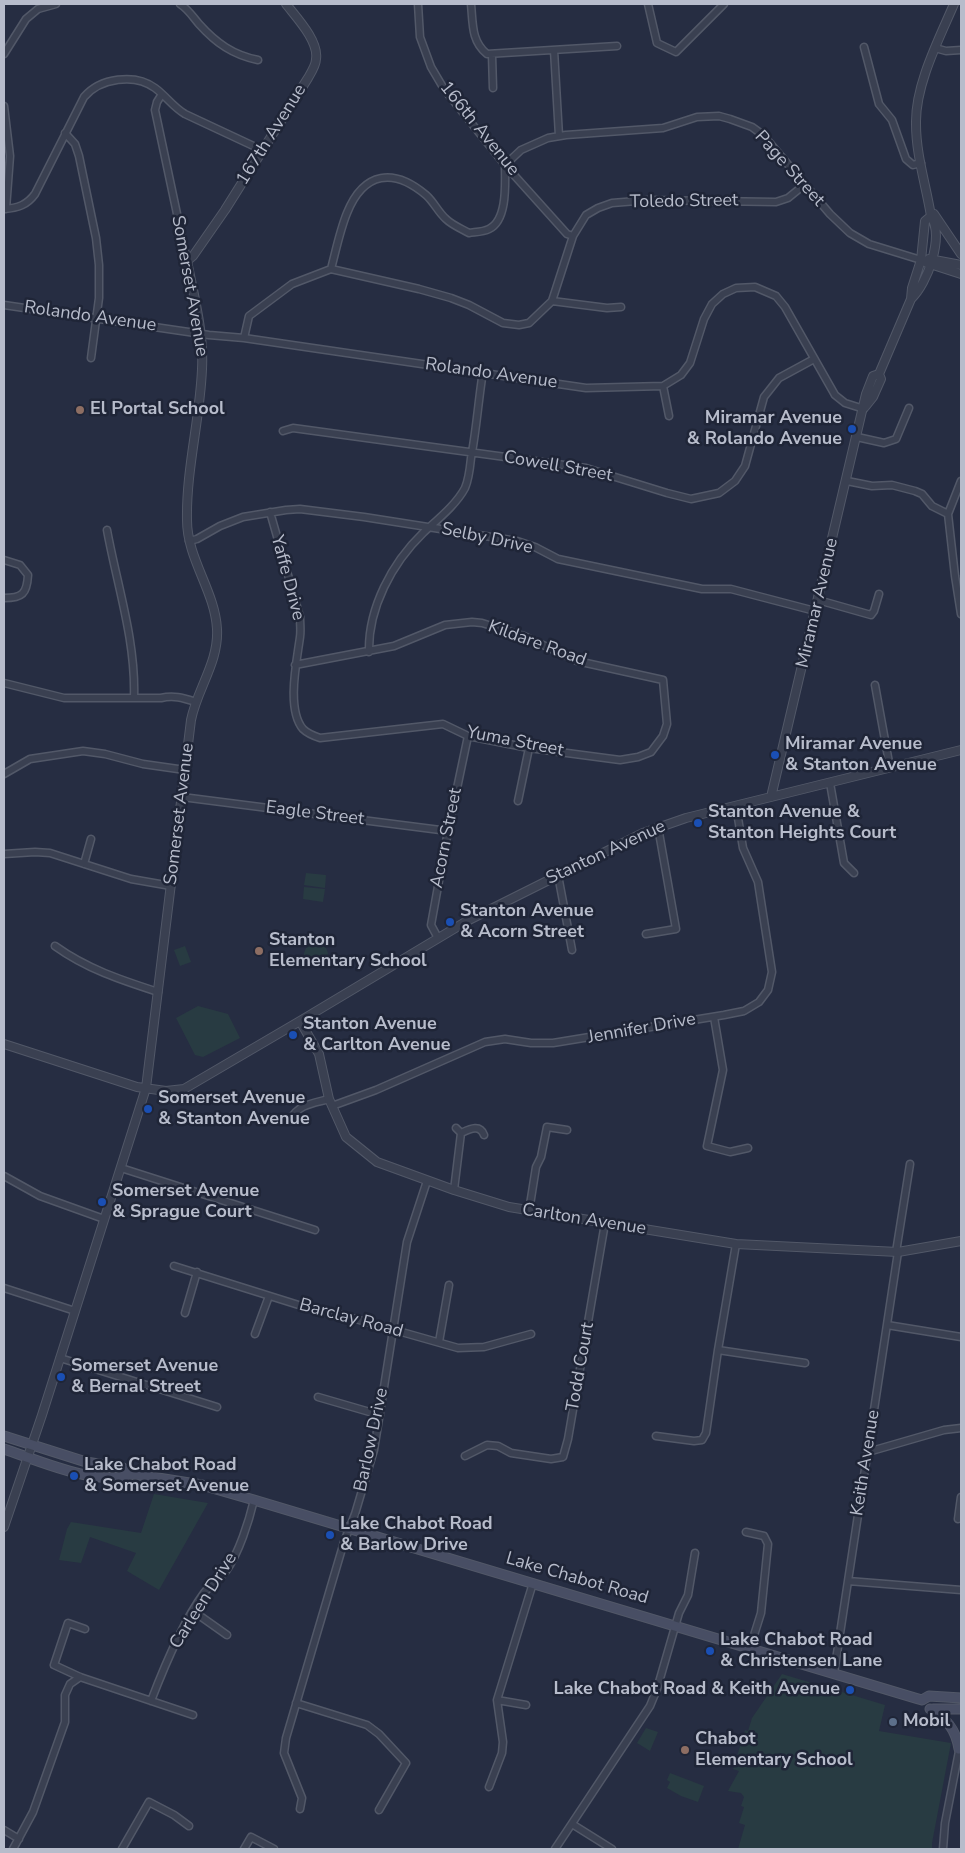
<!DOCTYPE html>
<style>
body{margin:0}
#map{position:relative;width:965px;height:1853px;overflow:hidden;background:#262d42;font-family:"Nunito Sans",sans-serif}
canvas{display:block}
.frame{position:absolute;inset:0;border:5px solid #b7bccb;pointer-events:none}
</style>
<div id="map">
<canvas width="965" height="1853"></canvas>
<div class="frame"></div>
</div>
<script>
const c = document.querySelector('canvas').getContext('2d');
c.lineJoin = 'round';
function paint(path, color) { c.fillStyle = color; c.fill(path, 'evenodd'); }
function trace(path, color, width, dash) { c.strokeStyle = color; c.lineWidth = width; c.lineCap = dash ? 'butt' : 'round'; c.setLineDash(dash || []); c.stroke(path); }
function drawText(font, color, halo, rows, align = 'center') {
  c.font = font + ' "Nunito Sans",sans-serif'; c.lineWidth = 5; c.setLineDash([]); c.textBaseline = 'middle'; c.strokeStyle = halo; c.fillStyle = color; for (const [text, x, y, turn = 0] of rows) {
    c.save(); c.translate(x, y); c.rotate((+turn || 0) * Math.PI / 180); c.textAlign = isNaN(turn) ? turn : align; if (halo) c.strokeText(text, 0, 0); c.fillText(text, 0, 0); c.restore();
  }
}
const green = new Path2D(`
 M 306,873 L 326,875 L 325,888 L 304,885 Z
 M 304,887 L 325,889 L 323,902 L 303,899 Z
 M304 955a12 12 0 1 1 24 0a12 12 0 1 1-24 0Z
 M 185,946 L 191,962 L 180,966 L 174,950 Z
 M 198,1006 L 228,1014 L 240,1038 L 203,1057 L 195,1055 L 176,1018 Z
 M 154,1494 L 208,1503 L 159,1590 L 127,1571 L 136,1553 L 90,1537 L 81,1563 L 59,1560 L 67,1529 L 71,1522 L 141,1533 Z
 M 782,1674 L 885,1705 L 879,1731 L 951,1743 L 932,1843 L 932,1849 L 738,1849 L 745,1825 L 739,1823 L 744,1807 L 741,1806 L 744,1797 L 741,1793 L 728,1791 L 739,1771 L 733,1769 L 745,1730 L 748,1731 L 752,1718 Z
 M 646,1728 L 658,1732 L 650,1751 L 637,1743 Z
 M 670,1773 L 704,1786 L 698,1802 L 681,1796 L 667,1788 L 670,1782 L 667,1780 Z`);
const minor = new Path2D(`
 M 180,4 C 188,9 193,17 199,24 C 216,43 233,55 258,60
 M 418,4 L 420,37 L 431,67 L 444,89 L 505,165 L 567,234 L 573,236
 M 471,4 C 473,23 471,41 487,54 L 617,46
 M 648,4 L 657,43 L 676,52 L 724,4
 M 864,47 L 879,104 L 892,120 L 906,159 L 913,165 L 921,163
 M 935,48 L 946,51 L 961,50
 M 554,50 L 559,136
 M 4,54 L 26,19 L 38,9 L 56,4
 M 492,55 L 493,88
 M 162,94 L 157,102 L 155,110 L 187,261
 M 4,106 L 10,156 L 6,209
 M 65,133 L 75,144 L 79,156 L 96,238 L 99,265 L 99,298 L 91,358
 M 4,209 C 18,208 27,205 35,194 L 84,97 C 100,78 135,73 155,88 C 166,96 173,107 185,114 L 262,150
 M 331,269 C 336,250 340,230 347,213 C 364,171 394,168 426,195 C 434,202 438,212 446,219 C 452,225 462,229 469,233 C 475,232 483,232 489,229 C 508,220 505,182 505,165 L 521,150 L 548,138 L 566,135 L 663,128 L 697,117 L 719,116 L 730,119 L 752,127 L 763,135 L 830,214 L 850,233 L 869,244 L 921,260
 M 552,301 L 607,308 L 621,307
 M 4,305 L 209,335 L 244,338 L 586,388 L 663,386 L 681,375 L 690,363 L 704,319 L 712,304 L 723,294 L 736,288 L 755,287 L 776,296 L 785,307 L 835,395 L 845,403 L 864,409
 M 244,338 L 249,316 L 292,284 L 331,269 L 419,289 L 451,298 L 469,305 L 503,323 L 519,325 L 529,323 L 552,301 L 573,236 L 586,215 L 598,208 L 612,203 L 649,200 L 776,202 L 788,198 L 804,185
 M 663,386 L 669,416
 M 283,431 L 293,428 L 586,468 L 667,493 L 691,499 L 719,493 L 735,481 L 745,466 L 764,397 L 779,378 L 814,359
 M 857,437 L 884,443 L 896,439 L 909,408
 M 847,481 L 872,486 L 892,485 L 915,491 L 922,494 L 932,506 L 948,514
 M 961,481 L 948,514 L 955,576 L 961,614
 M 270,512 L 300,617 C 300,624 301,631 300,637 C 297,660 286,709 303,729 C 308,734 314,736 320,738 L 443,724 L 468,736 L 529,748 L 620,760 L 638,757 L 651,752 L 663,736 L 667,724 L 663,680 L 577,661 L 524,636 L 482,623 L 472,622 L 445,625 L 394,646 L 295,665
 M 107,530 C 117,585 136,641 134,698
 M 189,541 L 197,539 L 220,526 L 243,517 L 286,510 L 300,509 L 364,517 L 517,541 L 535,547 L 558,559 L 702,589 L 731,589 L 815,611
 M 4,560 L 20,565 L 28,575 C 27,594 22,598 4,598
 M 818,600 L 871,615 L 874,611 L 879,594
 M 369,652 C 368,608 392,563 423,533 C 437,520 456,505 465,488 C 469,479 470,468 471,458 C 476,432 478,405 482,378 L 485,373
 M 4,683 L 64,698 L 161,698 C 174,695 183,698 196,702
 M 875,685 L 890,768
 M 4,774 L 30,759 L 83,751 L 105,754 L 143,764 L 185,770
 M 830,783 L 844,863 L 854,873
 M 182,797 L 448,831
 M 518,801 L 529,748
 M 4,854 L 35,852 L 50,853 L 131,879 L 171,886
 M 84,864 L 91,839
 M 558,875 L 572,950
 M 646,934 L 676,929 L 658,827
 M 438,938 L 431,925 L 448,831 L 468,736
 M 55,946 C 87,969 121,980 158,992
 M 714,1017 L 723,1070 L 707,1146 L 730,1152 L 748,1148
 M 332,1106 L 376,1090 L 485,1042 L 505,1039 L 531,1043 L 553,1043 L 724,1015 L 744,1011 L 759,1002 L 768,990 L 772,972 L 758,882 L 743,848 L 736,806
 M 291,1119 C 298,1104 315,1103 329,1099
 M 456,1128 L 461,1133 C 470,1129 480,1124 484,1135
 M 121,1168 L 315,1230
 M 4,1176 L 40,1196 L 104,1219
 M 454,1190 L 461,1133
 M 529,1211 L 536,1167 L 541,1157 L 547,1127 L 567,1130
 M 896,1252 L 910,1164
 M 174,1266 L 305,1307 L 331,1312 L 458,1348 L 484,1347 L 531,1334
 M 4,1288 L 75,1311
 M 185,1313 L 197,1272
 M 887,1325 L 961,1337
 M 255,1334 L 269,1296
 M 439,1342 L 449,1285
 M 718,1350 L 805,1363
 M 60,1358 L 217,1407
 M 318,1397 L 380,1415
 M 656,1436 L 694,1441 L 702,1440 L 706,1433 L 718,1350 L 736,1244
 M 868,1452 L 944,1430 L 961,1428
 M 465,1456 L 487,1445 L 498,1446 L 511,1453 L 551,1459 L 563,1457 L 568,1439 L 605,1223
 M 958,1519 L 961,1497
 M 746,1532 L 764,1536 L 768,1544 L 761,1613 L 750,1648
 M 848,1581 L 961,1590
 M 193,1611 L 227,1635
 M 85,1629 L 68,1623 L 54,1665 L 80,1677 L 193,1715
 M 834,1673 L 898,1252
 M 497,1700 L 526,1705
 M 151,1701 C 164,1667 182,1623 204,1593 C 210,1585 219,1580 226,1571 C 239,1553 249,1521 254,1500
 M 296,1703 L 367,1725 L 379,1734 L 406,1763 L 379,1810
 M 489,1787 L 502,1753 L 503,1742 L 497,1700 L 533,1583
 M 300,1809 L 302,1798 L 284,1753 L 286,1738 L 344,1542 L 355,1514 L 374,1450 L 407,1242 L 427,1181
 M 572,1824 L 612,1849
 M 4,1830 L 19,1839
 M 13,1849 L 33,1812 L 65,1722 L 65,1695 L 70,1684 L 80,1677
 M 122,1849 L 149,1802 L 174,1815 L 189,1826
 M 244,1849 L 251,1837 L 274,1849
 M 555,1849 L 650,1706 L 657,1689 L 679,1613 L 688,1595 L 695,1553
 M 943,1849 L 945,1823 L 960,1746`);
const tertiary = new Path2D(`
 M 934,214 L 961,254
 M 929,259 L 961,265
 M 927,263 L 961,274
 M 911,299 C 928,283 944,237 931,216 C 926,185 916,155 916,124 C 915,85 939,39 954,4
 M 865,407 L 873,397 L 881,379 L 879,374 L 911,299 L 912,288 L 921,260 L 925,221 L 931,216
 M 771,797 L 866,394 L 873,376 L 879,374
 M 300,1021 L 319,1054 L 329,1099 L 346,1137 L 377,1162 L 454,1190 L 509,1207 L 736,1244 L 898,1252 L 961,1241
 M 4,1044 L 137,1087 L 166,1091 L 184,1089 L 300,1021 L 467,921 L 643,833 L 686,818 L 961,750
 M 4,1527 L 42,1415 L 146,1088 L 191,720 C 197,689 219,662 217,629 C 215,591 187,559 187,520 C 186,470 200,419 202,369 C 204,333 194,296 187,261 L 193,256 L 225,210 L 308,78 C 311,73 316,65 316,59 C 319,41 296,17 286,4`);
const secondary = new Path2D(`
 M 4,1436 L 86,1462 L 123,1468 L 133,1474 L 202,1485 L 254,1500 L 915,1698 L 922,1700 L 929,1696 L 961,1698
 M 4,1449 C 40,1461 97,1487 133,1474
 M 930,1709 C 947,1718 956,1730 959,1749
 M 933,1709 L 961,1709`);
const markers = [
 [80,410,5,"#8d6e63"],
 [852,429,5,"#1a4fb4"],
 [775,755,5,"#1a4fb4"],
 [698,823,5,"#1a4fb4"],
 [450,922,5,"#1a4fb4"],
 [259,951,5,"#8d6e63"],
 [293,1035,5,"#1a4fb4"],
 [148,1109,5,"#1a4fb4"],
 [102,1202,5,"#1a4fb4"],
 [61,1377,5,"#1a4fb4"],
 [74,1476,5,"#1a4fb4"],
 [330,1535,5,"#1a4fb4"],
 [710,1651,5,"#1a4fb4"],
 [850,1690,5,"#1a4fb4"],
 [893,1722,5,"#5c6f8a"],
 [685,1750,5,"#8d6e63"]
];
const streetNames = [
 ["166th Avenue",479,129,51],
 ["167th Avenue",272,135,-58],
 ["Page Street",789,169,48],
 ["Toledo Street",684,202,-1],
 ["Somerset Avenue",189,286,80],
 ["Rolando Avenue",90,317,8],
 ["Rolando Avenue",491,374,8],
 ["Cowell Street",558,467,10],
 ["Selby Drive",487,539,12],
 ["Yaffe Drive",287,578,75],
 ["Miramar Avenue",818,603,-77],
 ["Kildare Road",537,644,20],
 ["Yuma Street",515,742,11],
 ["Somerset Avenue",180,814,-83],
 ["Eagle Street",315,814,7],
 ["Acorn Street",447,838,-79],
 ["Stanton Avenue",606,853,-25],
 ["Jennifer Drive",642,1029,-10],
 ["Carlton Avenue",584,1220,9],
 ["Barclay Road",351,1319,15],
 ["Todd Court",581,1367,-80],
 ["Barlow Drive",372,1440,-78],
 ["Keith Avenue",866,1463,-81],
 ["Lake Chabot Road",577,1579,16],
 ["Carleen Drive",204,1601,-58]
];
const poiNames = [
 ["El Portal School",90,410],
 ["Miramar Avenue",842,419,"right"],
 ["& Rolando Avenue",842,440,"right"],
 ["Miramar Avenue",785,745],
 ["& Stanton Avenue",785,766],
 ["Stanton Avenue &",708,813],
 ["Stanton Heights Court",708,834],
 ["Stanton Avenue",460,912],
 ["& Acorn Street",460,933],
 ["Stanton",269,941],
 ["Elementary School",269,962],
 ["Stanton Avenue",303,1025],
 ["& Carlton Avenue",303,1046],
 ["Somerset Avenue",158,1099],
 ["& Stanton Avenue",158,1120],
 ["Somerset Avenue",112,1192],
 ["& Sprague Court",112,1213],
 ["Somerset Avenue",71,1367],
 ["& Bernal Street",71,1388],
 ["Lake Chabot Road",84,1466],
 ["& Somerset Avenue",84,1487],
 ["Lake Chabot Road",340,1525],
 ["& Barlow Drive",340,1546],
 ["Lake Chabot Road",720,1641],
 ["& Christensen Lane",720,1662],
 ["Lake Chabot Road & Keith Avenue",840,1690,"right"],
 ["Mobil",903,1722],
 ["Chabot",695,1740],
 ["Elementary School",695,1761]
];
paint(green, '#283b42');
trace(minor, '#525868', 9);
trace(tertiary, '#525868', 10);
trace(secondary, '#525868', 11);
trace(minor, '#3a4051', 6);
trace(tertiary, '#3a4051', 8);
trace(secondary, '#484e64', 9);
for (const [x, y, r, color] of markers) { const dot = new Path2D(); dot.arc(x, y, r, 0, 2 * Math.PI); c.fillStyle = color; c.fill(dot); trace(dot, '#1f2537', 2); }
drawText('18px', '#b7bccb', '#1f2537', streetNames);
drawText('bold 18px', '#b7bccb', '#1f2537', poiNames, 'left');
</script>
